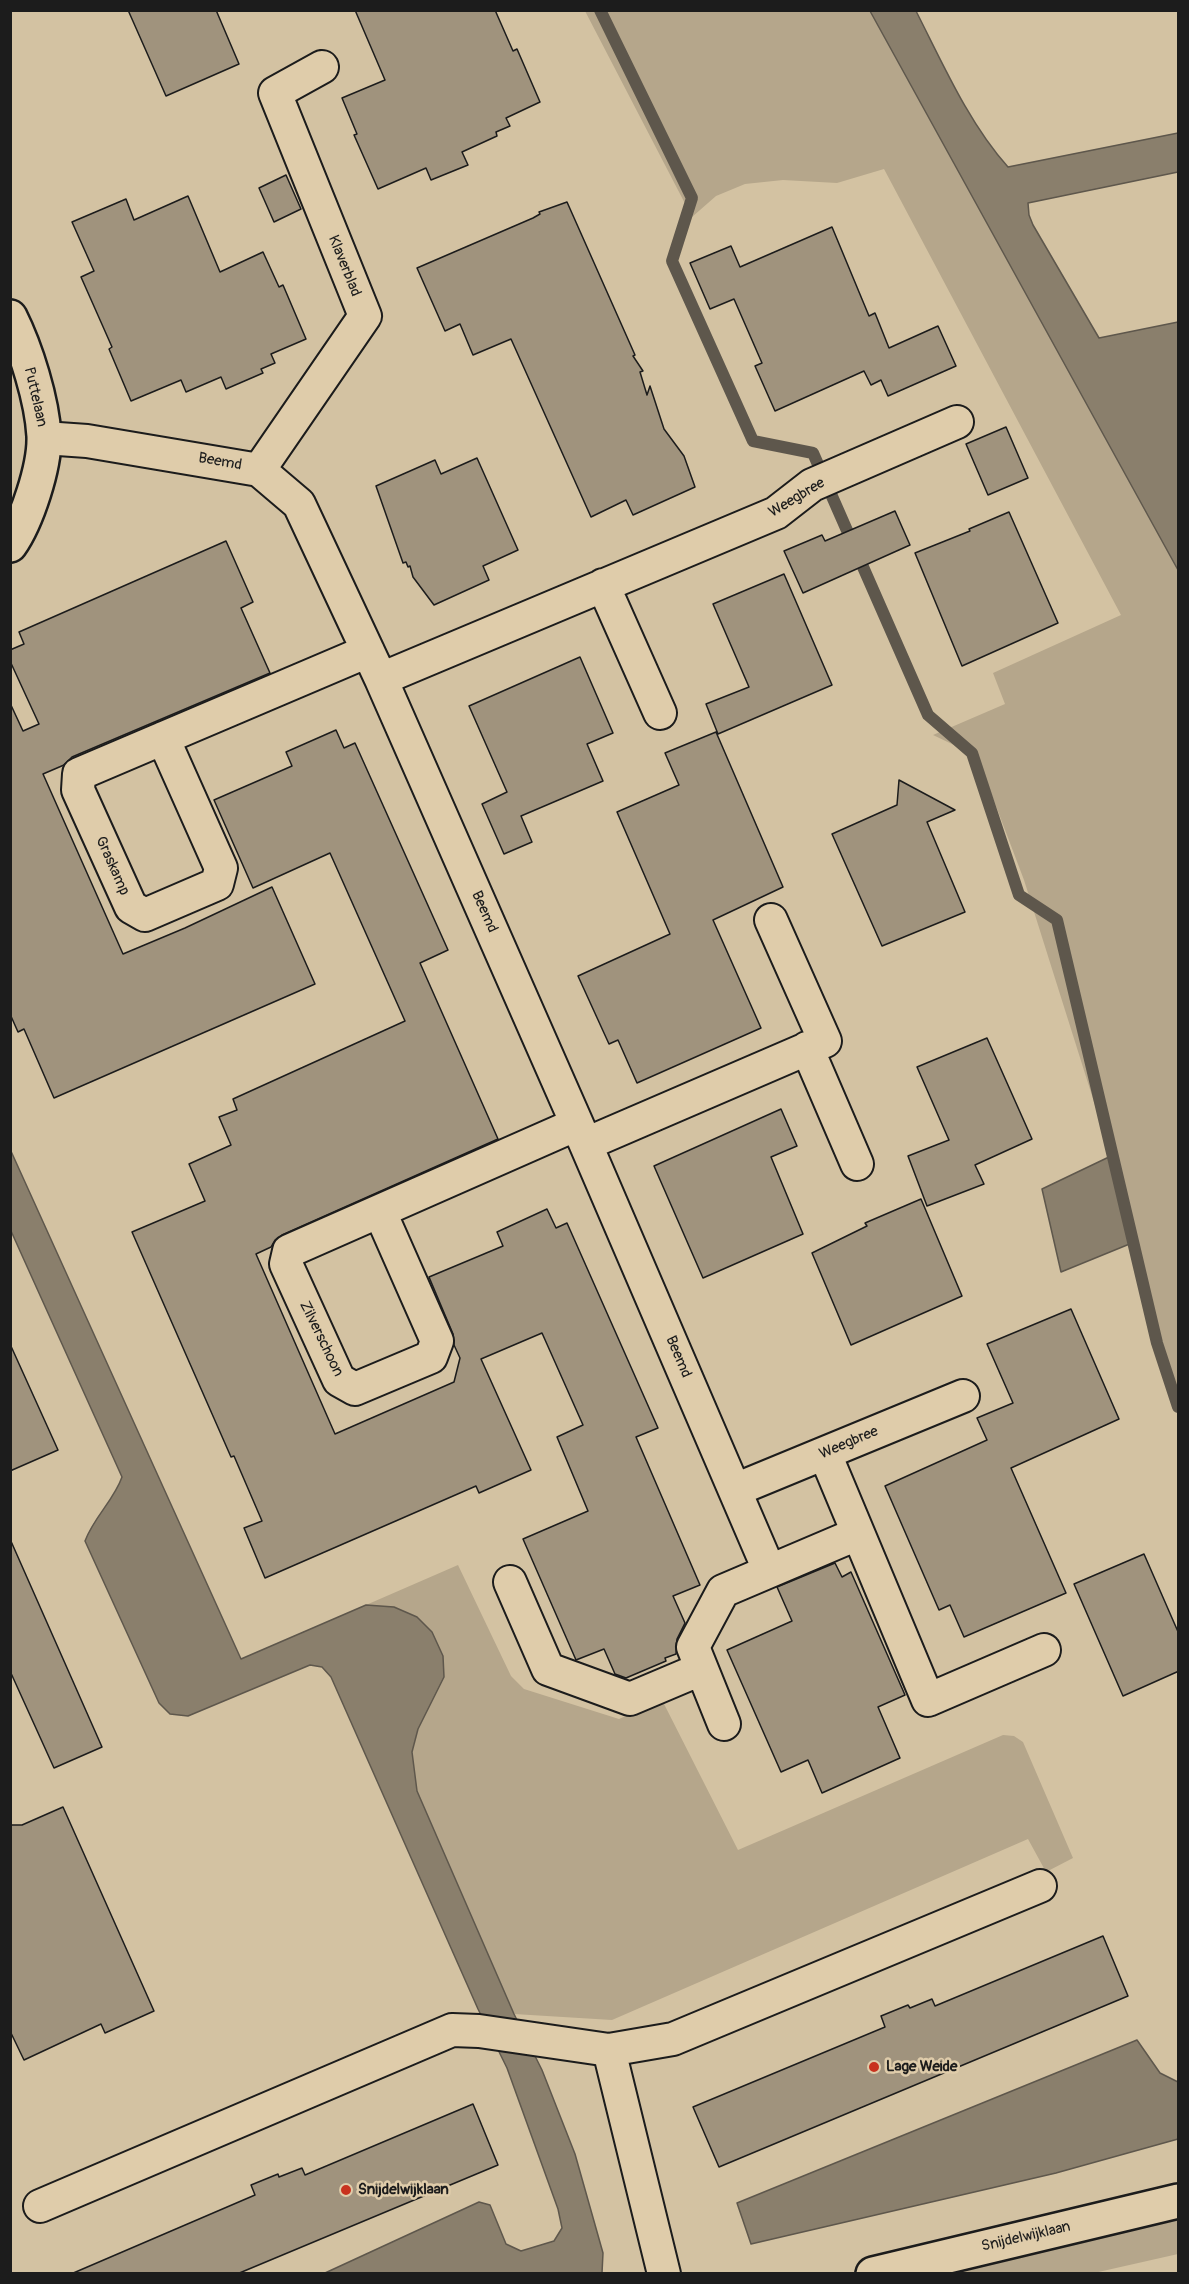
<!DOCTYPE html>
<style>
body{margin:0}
#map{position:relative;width:1189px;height:2284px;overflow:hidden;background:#d3c2a2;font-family:Pangolin,sans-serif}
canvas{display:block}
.frame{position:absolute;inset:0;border:12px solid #1c1c1c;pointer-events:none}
</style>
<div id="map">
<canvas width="1189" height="2284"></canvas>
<div class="frame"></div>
</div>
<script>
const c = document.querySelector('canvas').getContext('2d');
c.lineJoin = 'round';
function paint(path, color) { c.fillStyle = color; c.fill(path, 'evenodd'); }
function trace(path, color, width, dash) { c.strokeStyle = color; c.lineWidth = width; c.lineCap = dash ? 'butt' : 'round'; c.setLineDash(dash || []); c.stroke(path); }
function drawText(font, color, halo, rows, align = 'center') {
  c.font = font + ' Pangolin,sans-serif'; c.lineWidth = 5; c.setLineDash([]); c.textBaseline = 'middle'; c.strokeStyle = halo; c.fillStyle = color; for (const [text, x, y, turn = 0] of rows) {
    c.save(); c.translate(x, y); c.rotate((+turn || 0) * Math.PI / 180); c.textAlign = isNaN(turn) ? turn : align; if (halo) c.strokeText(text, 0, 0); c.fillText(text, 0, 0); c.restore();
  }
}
const green = new Path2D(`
 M 585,11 L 870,11 L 1178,570 L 1178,1414 L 1111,1156 L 1024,880 L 977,756 L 933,735 L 1005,704 L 993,673 L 1121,615 L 884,169 L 837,183 L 783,180 L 745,184 L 716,196 L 692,217 Z
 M 458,1565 L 511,1676 L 524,1689 L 619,1719 L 662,1700 L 738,1850 L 1003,1735 L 1014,1736 L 1023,1742 L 1073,1858 L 1046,1872 L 1028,1839 L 612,2020 L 514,2014 L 417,1791 L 412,1753 L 418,1729 L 444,1678 L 366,1605 Z
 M 1178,2220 L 1178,2254 L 1094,2273 L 955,2273 Z`);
const water = new Path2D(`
 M 870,11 L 916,11 C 942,62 969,124 1008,167 L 1178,133 L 1178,172 L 1028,203 L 1029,215 L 1033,225 L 1099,338 L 1178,322 L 1178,570 Z
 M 10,1149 L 241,1659 L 366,1605 L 394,1607 L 417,1617 L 432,1632 L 443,1656 L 444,1677 L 418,1729 L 412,1752 L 417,1791 L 514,2014 L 542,2070 L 575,2154 L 603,2253 L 602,2273 L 325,2273 L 479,2202 L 490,2205 L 506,2244 L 521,2251 L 554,2241 L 562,2228 L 558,2209 L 507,2068 L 478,2009 L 331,1677 L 322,1667 L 310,1665 L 188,1716 L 170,1714 L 159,1703 L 85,1541 C 94,1517 114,1500 122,1477 L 11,1231 Z
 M 1111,1156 L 1132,1243 L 1061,1272 L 1042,1189 Z
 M 1137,2040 L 1160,2073 L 1178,2082 L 1178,2139 L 1056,2173 L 751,2244 L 737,2203 Z`);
const stream = new Path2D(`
 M 600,10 L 692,198 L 672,261 L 753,441 L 813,453 L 928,715 L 972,753 L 1019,895 L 1057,920 L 1157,1343 L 1178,1407`);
const building = new Path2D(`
 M 128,10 L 216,10 L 239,64 L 166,96 Z
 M 355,10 L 495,10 L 513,51 L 517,49 L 540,102 L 506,118 L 510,126 L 496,132 L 497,136 L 462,152 L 468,165 L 431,180 L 426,168 L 378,189 L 354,135 L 357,134 L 342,98 L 385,80 Z
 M 286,175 L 301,209 L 274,222 L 259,188 Z
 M 188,196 L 220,272 L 263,252 L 279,287 L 283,285 L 306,339 L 271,354 L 275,363 L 261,369 L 263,373 L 226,389 L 221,377 L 186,392 L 181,380 L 131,401 L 109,349 L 112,347 L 81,277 L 94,271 L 72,222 L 126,199 L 134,220 Z
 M 567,202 L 635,355 L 633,356 L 643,371 L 640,372 L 647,395 L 650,386 L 664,429 L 684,456 L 695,487 L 633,515 L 626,500 L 591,517 L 511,339 L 473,355 L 460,324 L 445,331 L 417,268 L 533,218 L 540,214 L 539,212 Z
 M 832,227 L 869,316 L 875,313 L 889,348 L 938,326 L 956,366 L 888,396 L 881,380 L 871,385 L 864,371 L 775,411 L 755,366 L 762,363 L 734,299 L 710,309 L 690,263 L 731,246 L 740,267 Z
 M 1006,427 L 1028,478 L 988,495 L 966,444 Z
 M 477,458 L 518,550 L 483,566 L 489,580 L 434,605 L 413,577 L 410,566 L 408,567 L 406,562 L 403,563 L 376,486 L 435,460 L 441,474 Z
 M 895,511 L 910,545 L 803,593 L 784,551 L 822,535 L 825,541 Z
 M 1009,512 L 1058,623 L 962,666 L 915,553 L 970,531 L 969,529 Z
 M 226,541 L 253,602 L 241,608 L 270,673 L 72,757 L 64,765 L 43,774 L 123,954 L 185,928 L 272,887 L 315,984 L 54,1098 L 24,1029 L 18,1032 L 10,1014 L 10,703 L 23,731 L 39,724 L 10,661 L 10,650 L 24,644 L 19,632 Z
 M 784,574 L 832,685 L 718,734 L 706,704 L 749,687 L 713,604 Z
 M 580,657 L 613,733 L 587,744 L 603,781 L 521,816 L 532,842 L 504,854 L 482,804 L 507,792 L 469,706 Z
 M 336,730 L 344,748 L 355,743 L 448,950 L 420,963 L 498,1139 L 282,1235 L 275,1240 L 271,1247 L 256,1254 L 335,1434 L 454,1382 L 460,1358 L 454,1345 L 453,1334 L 429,1277 L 503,1246 L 497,1232 L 547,1209 L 556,1228 L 567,1223 L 658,1428 L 636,1437 L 700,1585 L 673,1596 L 685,1623 L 677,1639 L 676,1654 L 665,1658 L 666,1661 L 626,1678 L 615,1674 L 604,1649 L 576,1660 L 523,1539 L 588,1511 L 557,1437 L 583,1425 L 542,1333 L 481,1359 L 531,1470 L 479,1493 L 476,1486 L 265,1578 L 244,1528 L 262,1521 L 234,1456 L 231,1457 L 132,1232 L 205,1201 L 189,1164 L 231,1145 L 219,1117 L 237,1110 L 233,1099 L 405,1021 L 330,853 L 253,888 L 214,800 L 292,766 L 286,752 Z
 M 716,732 L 783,887 L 713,920 L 761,1028 L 637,1083 L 618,1040 L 609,1044 L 578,976 L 670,934 L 617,812 L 679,785 L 665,753 Z
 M 899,780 L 955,810 L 927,822 L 965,912 L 882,946 L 832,834 L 897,805 Z
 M 987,1038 L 1032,1139 L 975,1165 L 984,1184 L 927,1206 L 908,1156 L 949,1140 L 917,1067 Z
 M 781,1109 L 797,1146 L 771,1157 L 803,1234 L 703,1278 L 654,1166 Z
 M 921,1199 L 962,1296 L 851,1345 L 812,1253 L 867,1226 L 865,1223 Z
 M 1071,1309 L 1119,1419 L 1011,1468 L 1066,1593 L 964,1637 L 950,1605 L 939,1610 L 885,1486 L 987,1440 L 977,1418 L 1013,1403 L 987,1344 Z
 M 10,1344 L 58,1450 L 10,1471 Z
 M 10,1539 L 102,1747 L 54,1768 L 10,1671 Z
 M 1144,1554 L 1179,1634 L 1179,1671 L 1123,1696 L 1074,1584 Z
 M 835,1563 L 842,1577 L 851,1572 L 905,1695 L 878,1707 L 900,1758 L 822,1793 L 808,1760 L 781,1772 L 727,1650 L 792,1621 L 777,1587 Z
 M 63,1807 L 154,2011 L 105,2033 L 101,2024 L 24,2060 L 10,2031 L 10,1825 L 22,1825 Z
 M 1103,1936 L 1128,1996 L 719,2167 L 693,2107 L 885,2027 L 881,2016 L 908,2005 L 910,2008 L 932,1999 L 935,2006 Z
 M 473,2104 L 498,2165 L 237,2274 L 71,2274 L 255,2195 L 251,2185 L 278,2174 L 279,2177 L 302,2168 L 305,2175 Z`);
const minor = new Path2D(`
 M 44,438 L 87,441 L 259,470 L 299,504 L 381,679 L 577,1124 L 769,1570
 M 259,470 L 365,316 L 275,93 L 322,67
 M 603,585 L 660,713
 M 381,679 L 776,513 L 812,485 L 957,422
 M 163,738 L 221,868 L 217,884 L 145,915 L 131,907 L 78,790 L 79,774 L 368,651
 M 807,1048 L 857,1164
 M 586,1144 L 825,1041 L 771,920
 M 380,1212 L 437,1341 L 431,1357 L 355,1389 L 339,1380 L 286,1264 L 289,1251 L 577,1124
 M 825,1454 L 928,1700 L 1044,1650
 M 735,1490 L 963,1396
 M 510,1582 L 548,1669 L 630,1699 L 701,1669
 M 724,1724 L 693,1647 L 723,1591 L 857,1534
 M 40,2206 L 452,2030 L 479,2031 L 609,2050
 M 664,2274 L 609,2050 L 673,2039 L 1040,1886`);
const tertiary = new Path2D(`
 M 10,317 C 26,349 42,400 44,436 C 45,466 27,521 10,545
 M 873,2274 L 1178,2201`);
const markers = [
 [874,2067,6,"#c8321e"],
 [346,2190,6,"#c8321e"]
];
const streetNames = [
 ["Klaverblad",344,266,68],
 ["Puttelaan",35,397,77],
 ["Beemd",220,462,10],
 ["Weegbree",797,498,-31],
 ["Graskamp",112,866,66],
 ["Beemd",484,912,66],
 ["Zilverschoon",321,1339,64],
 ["Beemd",678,1357,67],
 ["Weegbree",849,1443,-23],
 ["Snijdelwijklaan",1026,2237,-13]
];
const poiNames = [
 ["Lage Weide",886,2067],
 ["Snijdelwijklaan",358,2190]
];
paint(green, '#b5a68b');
paint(water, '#8a7f6c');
trace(water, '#5e574c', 1.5);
trace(stream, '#5e574c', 12);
paint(building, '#a0937d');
trace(building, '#1c1c1c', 1.5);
trace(minor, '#1c1c1c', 36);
trace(tertiary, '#1c1c1c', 38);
trace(minor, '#dfccaa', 32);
trace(tertiary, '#dfccaa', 33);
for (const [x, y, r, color] of markers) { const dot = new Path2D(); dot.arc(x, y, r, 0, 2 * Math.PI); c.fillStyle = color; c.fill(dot); trace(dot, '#dfccaa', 2); }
drawText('15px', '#1c1c1c', '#dfccaa', streetNames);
drawText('bold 15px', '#1c1c1c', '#dfccaa', poiNames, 'left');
</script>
